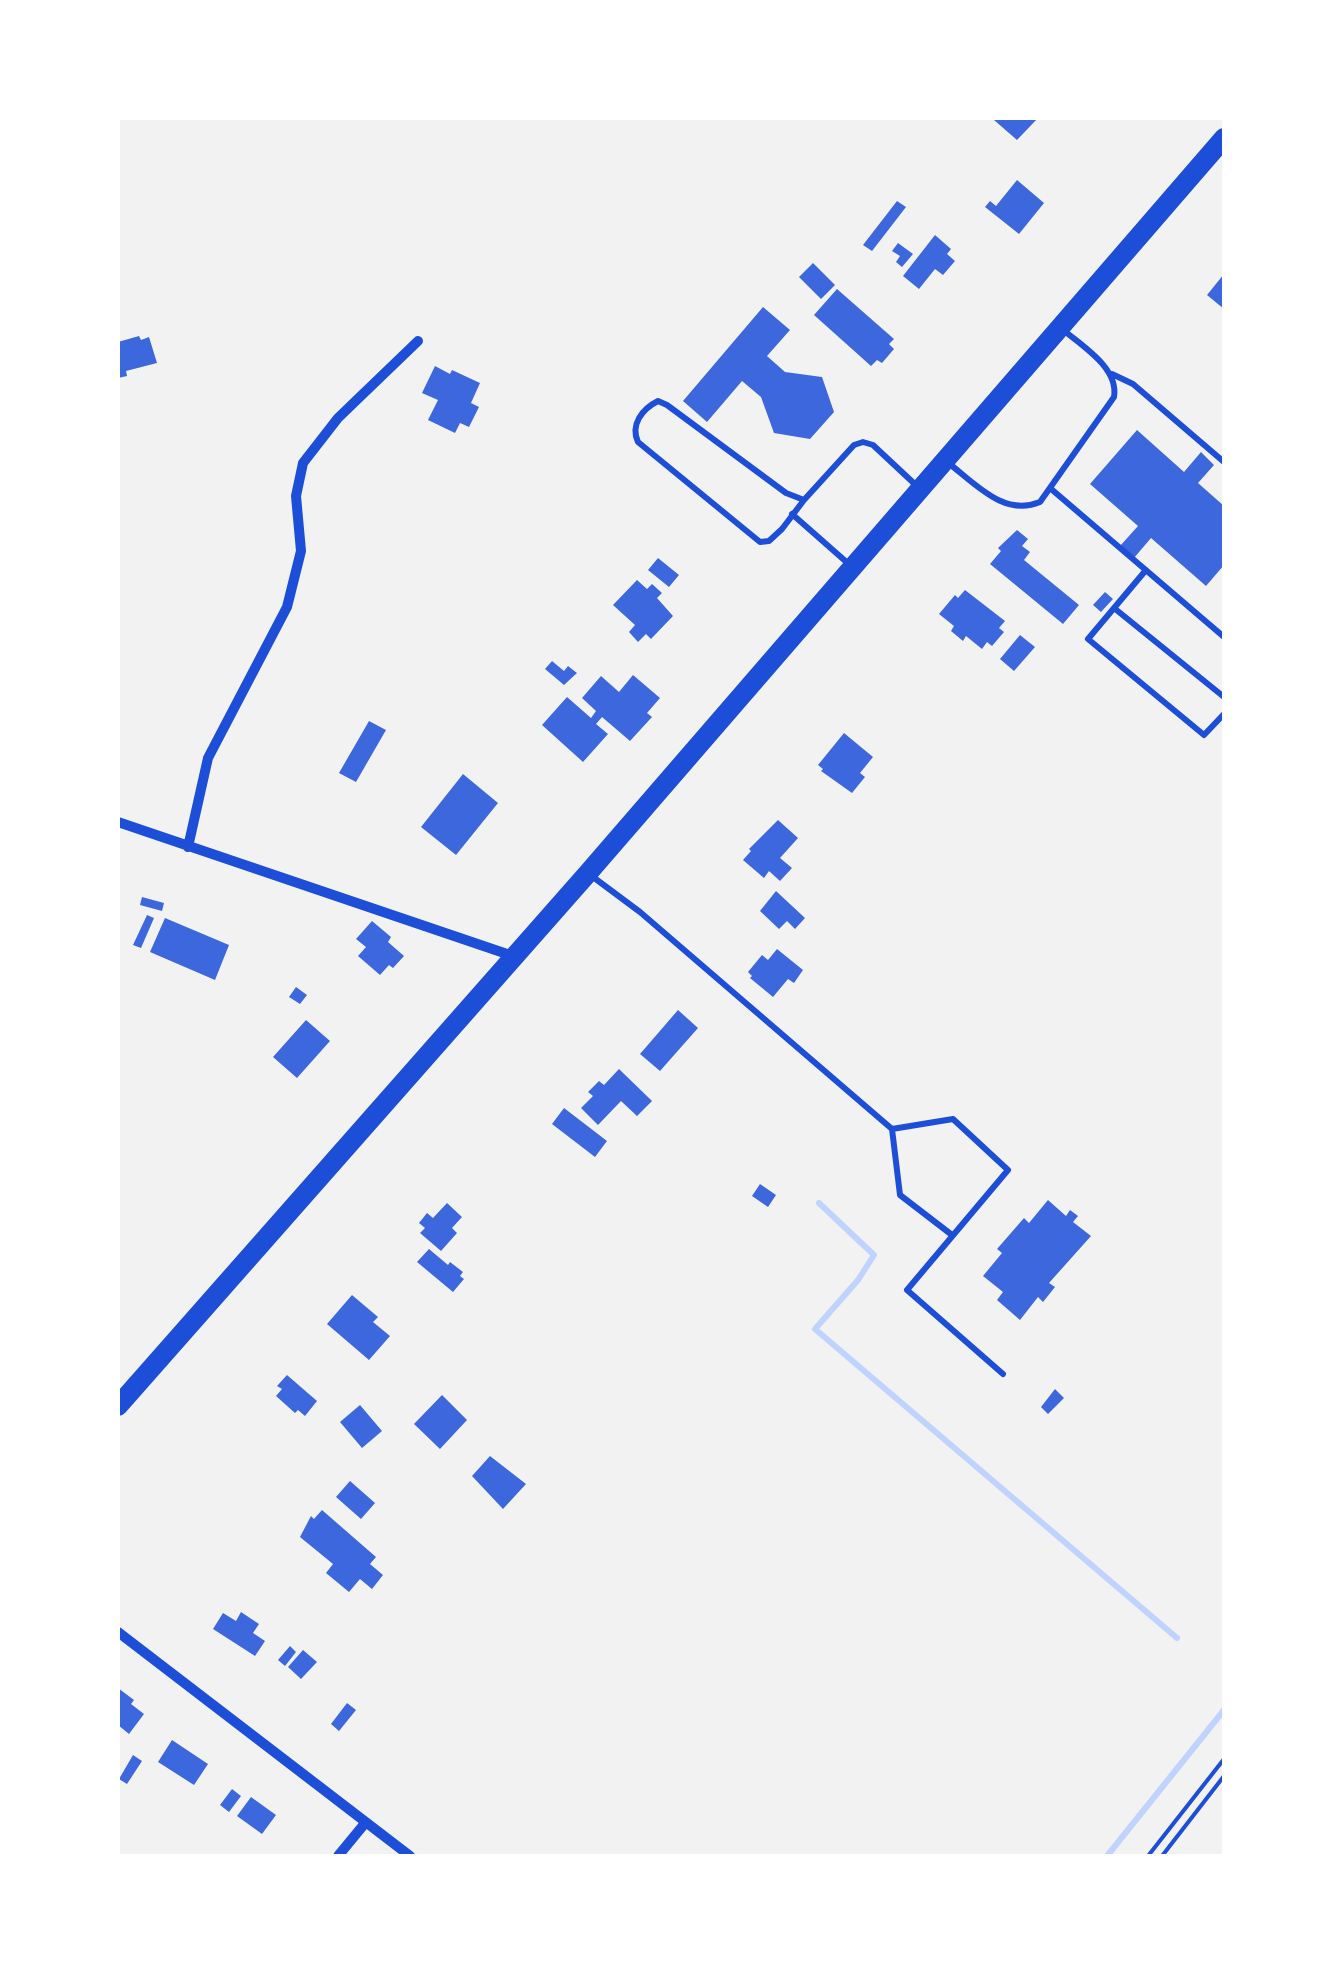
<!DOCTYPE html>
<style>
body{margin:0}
#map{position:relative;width:1342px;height:1974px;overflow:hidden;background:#f2f2f2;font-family:Mulish,sans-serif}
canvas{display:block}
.frame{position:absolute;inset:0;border:120px solid #fff;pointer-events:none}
</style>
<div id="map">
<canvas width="1342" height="1974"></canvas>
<div class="frame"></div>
</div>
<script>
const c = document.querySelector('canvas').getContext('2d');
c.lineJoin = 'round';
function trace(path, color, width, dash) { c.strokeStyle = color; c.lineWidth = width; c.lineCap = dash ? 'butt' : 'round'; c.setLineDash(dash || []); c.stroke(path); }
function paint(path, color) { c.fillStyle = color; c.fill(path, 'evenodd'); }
const stream = new Path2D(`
 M 819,1203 L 874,1255 L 858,1280 L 815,1329 L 1177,1638
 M 1107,1856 L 1224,1710`);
const building = new Path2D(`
 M 996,118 L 1038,118 L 1017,140 L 994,120 Z
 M 1017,180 L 1044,203 L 1019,234 L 985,207 L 990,201 L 996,206 Z
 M 897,201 L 906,207 L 872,251 L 863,245 Z
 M 935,235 L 951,249 L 947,254 L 955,261 L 943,275 L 935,269 L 919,289 L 903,276 Z
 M 898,243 L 913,254 L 902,267 L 896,262 L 900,256 L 892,251 Z
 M 813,263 L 835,285 L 821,299 L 799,277 Z
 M 1224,274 L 1224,309 L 1207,295 Z
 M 837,289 L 894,339 L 889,344 L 894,349 L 882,363 L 877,360 L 871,366 L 814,315 Z
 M 763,307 L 790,330 L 767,356 L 785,372 L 822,377 L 834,412 L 810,439 L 774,433 L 761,397 L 742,381 L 707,422 L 683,401 Z
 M 139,336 L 141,340 L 149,337 L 157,363 L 126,371 L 127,376 L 118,378 L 118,342 Z
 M 435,366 L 450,374 L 452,370 L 480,383 L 471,403 L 479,407 L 469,427 L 460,423 L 455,433 L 428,420 L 438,400 L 422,393 Z
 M 1137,430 L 1184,472 L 1201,452 L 1214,465 L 1198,483 L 1224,506 L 1224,565 L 1206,586 L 1151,538 L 1134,558 L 1120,546 L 1138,526 L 1090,484 Z
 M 1017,530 L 1028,539 L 1022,546 L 1030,552 L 1024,560 L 1079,605 L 1063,624 L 990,564 L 1001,551 L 998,548 Z
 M 658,558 L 679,575 L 669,587 L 648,570 Z
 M 637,580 L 647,589 L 652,584 L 662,593 L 657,598 L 673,616 L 651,639 L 646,634 L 638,642 L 629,632 L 635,625 L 613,605 Z
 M 965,590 L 1005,621 L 999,628 L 1004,632 L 992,646 L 987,642 L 982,649 L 966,636 L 963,641 L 951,631 L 954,626 L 939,614 L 955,595 L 958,598 Z
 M 1105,592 L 1113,599 L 1101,612 L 1093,605 Z
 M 1020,635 L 1035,647 L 1014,671 L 1000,659 Z
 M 552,661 L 564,671 L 568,666 L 577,673 L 564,685 L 545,669 Z
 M 633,675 L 660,698 L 647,713 L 652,717 L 630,741 L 602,717 L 596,724 L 608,734 L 583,762 L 542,725 L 567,697 L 591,718 L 596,711 L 582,698 L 601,676 L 619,692 Z
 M 369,721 L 386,730 L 356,782 L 339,773 Z
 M 844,733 L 873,757 L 860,773 L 865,777 L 852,793 L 821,771 L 823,769 L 818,765 Z
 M 463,774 L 498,803 L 456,855 L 421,827 Z
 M 778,820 L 798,838 L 780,858 L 792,868 L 780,881 L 769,871 L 764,878 L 743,860 L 751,851 L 749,849 Z
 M 776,891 L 805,918 L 795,929 L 787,921 L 779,929 L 760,911 Z
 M 142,897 L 164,903 L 162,911 L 140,905 Z
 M 147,915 L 154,918 L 141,948 L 133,945 Z
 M 165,918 L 229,945 L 215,980 L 150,952 Z
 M 372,921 L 391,937 L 388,942 L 404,956 L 393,968 L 389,965 L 380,975 L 358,956 L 366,947 L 356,939 Z
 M 777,949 L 803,970 L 794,983 L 788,979 L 773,997 L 750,978 L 752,976 L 748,972 L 762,955 L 768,960 Z
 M 296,987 L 307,995 L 300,1004 L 289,997 Z
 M 678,1010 L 698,1028 L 660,1071 L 640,1054 Z
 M 306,1020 L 330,1041 L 297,1078 L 273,1057 Z
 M 619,1069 L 652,1101 L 637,1116 L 621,1101 L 598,1125 L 581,1108 L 593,1096 L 588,1092 L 599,1081 L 604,1085 Z
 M 564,1108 L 607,1141 L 595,1157 L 552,1124 Z
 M 760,1184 L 776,1195 L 768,1207 L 752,1196 Z
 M 1048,1200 L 1066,1216 L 1070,1210 L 1078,1216 L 1073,1222 L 1091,1236 L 1049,1283 L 1055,1287 L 1043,1302 L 1038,1297 L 1020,1320 L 997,1300 L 1003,1292 L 983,1276 L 1002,1253 L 997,1249 L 1024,1218 L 1029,1223 Z
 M 447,1203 L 462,1217 L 452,1228 L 457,1233 L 441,1251 L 420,1233 L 425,1228 L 419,1223 L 427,1213 L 433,1218 Z
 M 429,1249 L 448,1265 L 450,1262 L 463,1272 L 460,1276 L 464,1279 L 453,1292 L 417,1262 Z
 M 352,1295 L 378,1317 L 373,1322 L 390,1336 L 369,1360 L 327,1324 Z
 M 287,1375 L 317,1401 L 305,1416 L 298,1410 L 295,1413 L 276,1396 L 282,1389 L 277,1386 Z
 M 1055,1389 L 1064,1398 L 1048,1414 L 1041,1407 Z
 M 442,1395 L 467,1420 L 440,1449 L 414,1424 Z
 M 360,1405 L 382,1431 L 362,1448 L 340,1422 Z
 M 490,1456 L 526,1484 L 503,1509 L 472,1476 Z
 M 350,1481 L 375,1503 L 361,1519 L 336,1497 Z
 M 322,1510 L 376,1557 L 370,1564 L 383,1575 L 372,1589 L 360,1579 L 349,1592 L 326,1573 L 333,1564 L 300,1537 L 311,1516 L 314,1519 Z
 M 241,1612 L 259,1624 L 253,1633 L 265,1641 L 255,1656 L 213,1629 L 223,1613 L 236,1621 Z
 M 290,1646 L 296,1652 L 285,1666 L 278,1660 Z
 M 303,1650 L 317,1662 L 301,1679 L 288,1667 Z
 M 118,1688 L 134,1700 L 131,1704 L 144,1714 L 129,1734 L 118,1725 Z
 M 347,1703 L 356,1710 L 339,1731 L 331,1724 Z
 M 172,1740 L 208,1764 L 194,1785 L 158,1762 Z
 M 133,1755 L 142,1761 L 127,1784 L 119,1779 Z
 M 232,1789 L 241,1796 L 229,1812 L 220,1805 Z
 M 251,1797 L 276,1815 L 262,1834 L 237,1816 Z`);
const path = new Path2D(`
 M 1148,1856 L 1224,1759
 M 1162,1856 L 1224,1776`);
const service = new Path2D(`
 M 1112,374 L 1133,384 L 1224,462
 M 947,462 C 975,483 1003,517 1040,502 L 1114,397 C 1119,368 1082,346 1062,329
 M 1050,488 L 1224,637
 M 804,500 L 786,493 L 667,405 L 658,401 C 642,409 630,425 638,442 L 760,542 L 769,541 L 782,529 L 804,500 L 854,445 L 863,442 L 873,445 L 919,488
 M 792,514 L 851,566
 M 1146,570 L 1088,639 L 1204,735 L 1224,714
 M 1114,608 L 1224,697
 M 593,877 L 640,912 L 892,1129 L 900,1195 L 952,1235
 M 892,1129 L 953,1119 L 1008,1170 L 907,1290 L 1003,1374`);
const minor = new Path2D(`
 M 118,822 L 513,956
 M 188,847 L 208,758 L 287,607 L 301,551 L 296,496 L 303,463 L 338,418 L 418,341
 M 118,1632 L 410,1856
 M 338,1856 L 366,1822`);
const primary = new Path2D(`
 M 118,1406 L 588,873 L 1224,138`);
trace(stream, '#bfd3fe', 6);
paint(building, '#3d67dc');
trace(path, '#1d4ed8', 4);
trace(service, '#1d4ed8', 6);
trace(minor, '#1d4ed8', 10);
trace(primary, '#1d4ed8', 20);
</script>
